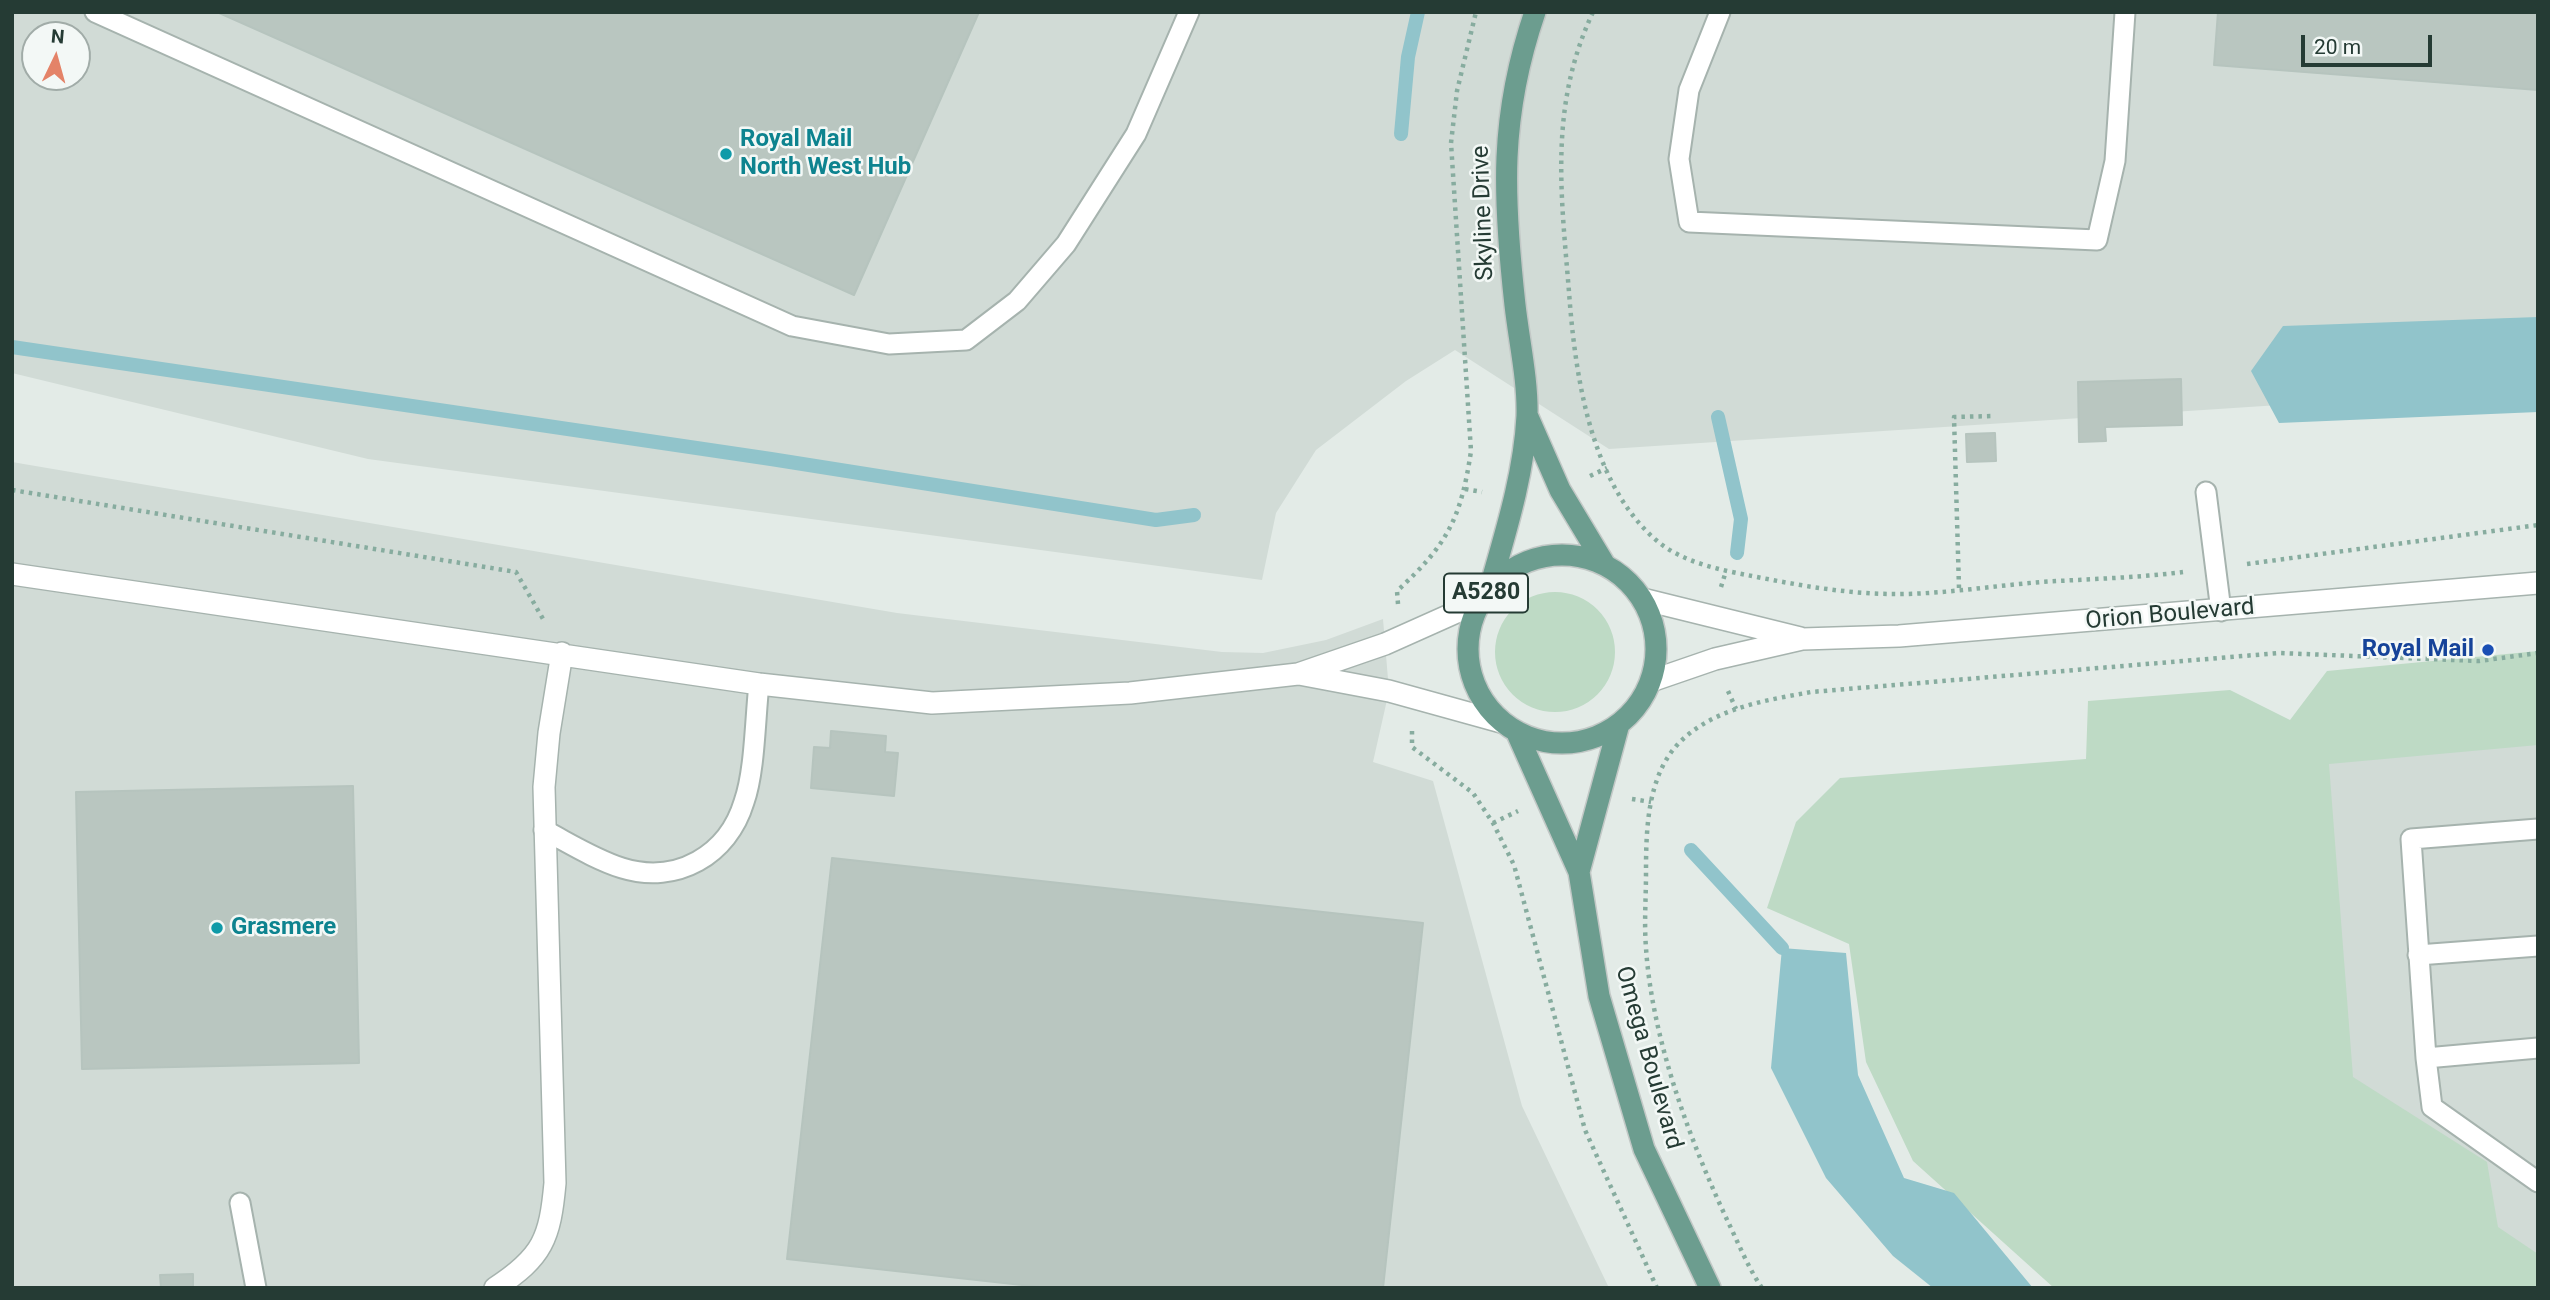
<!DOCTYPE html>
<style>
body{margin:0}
#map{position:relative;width:2550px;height:1300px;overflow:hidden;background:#e3ebe7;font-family:Roboto,sans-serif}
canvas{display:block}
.frame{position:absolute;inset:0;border:14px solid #253b34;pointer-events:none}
.north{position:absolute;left:21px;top:21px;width:70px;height:70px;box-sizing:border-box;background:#f3f8f6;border:2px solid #a1aca8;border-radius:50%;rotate:5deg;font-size:19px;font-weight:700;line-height:28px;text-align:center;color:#253b34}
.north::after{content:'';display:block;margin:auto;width:24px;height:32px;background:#e48368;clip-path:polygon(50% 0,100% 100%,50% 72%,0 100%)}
.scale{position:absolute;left:2301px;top:35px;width:131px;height:32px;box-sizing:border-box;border:4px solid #253b34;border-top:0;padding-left:9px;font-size:21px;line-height:24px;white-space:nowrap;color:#253b34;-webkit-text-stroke:5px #f3f8f6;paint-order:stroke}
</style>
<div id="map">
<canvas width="2550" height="1300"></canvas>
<div class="frame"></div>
<div class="north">N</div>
<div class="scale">20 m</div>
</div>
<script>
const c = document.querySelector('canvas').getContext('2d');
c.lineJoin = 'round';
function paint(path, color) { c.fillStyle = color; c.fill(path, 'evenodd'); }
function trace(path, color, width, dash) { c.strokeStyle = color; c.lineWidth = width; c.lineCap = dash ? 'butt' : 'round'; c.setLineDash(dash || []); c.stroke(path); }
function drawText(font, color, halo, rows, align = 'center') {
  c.font = font + ' Roboto,sans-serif'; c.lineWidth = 5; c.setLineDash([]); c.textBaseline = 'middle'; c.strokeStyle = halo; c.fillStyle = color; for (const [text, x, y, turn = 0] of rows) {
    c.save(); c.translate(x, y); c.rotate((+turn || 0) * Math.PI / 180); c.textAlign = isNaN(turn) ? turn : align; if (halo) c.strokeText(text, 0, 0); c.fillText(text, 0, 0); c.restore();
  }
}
const built = new Path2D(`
 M 12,12 L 2538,12 L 2538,388 L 1609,449 L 1455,350 L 1406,381 L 1316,450 L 1276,513 L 1262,580 L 368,459 L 12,373 ZM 35,35 L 77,35 L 77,77 L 35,77 Z
 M 12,462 L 897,613 L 1222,652 L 1263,653 L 1326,640 L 1383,619 L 1389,691 L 1373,762 L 1433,781 L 1522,1106 L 1609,1288 L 12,1288 Z
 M 2538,690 L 2538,1288 L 2306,1155 L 2266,733 Z`);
const green = new Path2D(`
 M1495 652a60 60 0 1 1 120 0a60 60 0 1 1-120 0Z
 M 2538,651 L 2538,745 L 2329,764 L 2353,1077 L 2487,1162 L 2498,1227 L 2538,1254 L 2538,1288 L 2054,1288 L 1913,1161 L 1866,1062 L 1849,944 L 1767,908 L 1796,822 L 1840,778 L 2086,759 L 2088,701 L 2230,690 L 2290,720 L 2327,671 Z`);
const water = new Path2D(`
 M 2538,317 L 2538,412 L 2279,423 L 2251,371 L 2283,326 Z
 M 1782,948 L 1846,953 L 1858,1075 L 1904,1178 L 1954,1193 L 2033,1288 L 1933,1288 L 1893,1256 L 1826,1178 L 1771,1068 Z`);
const stream = new Path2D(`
 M 1401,134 L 1408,57 L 1418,12
 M 12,347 L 771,459 L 1156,520 L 1194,515
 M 1718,417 L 1741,519 L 1737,553
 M 1691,850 L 1782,948`);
const building = new Path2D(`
 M 217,12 L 979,12 L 854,295 Z
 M 2218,12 L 2538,12 L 2538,90 L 2214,65 Z
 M 2181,379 L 2182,425 L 2105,427 L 2106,441 L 2079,442 L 2078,382 Z
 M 1995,433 L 1996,461 L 1967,462 L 1966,434 Z
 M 831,731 L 886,736 L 885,752 L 898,753 L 894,796 L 811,788 L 814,747 L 830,748 Z
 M 353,786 L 359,1063 L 82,1069 L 76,792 Z
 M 832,858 L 1423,923 L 1383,1288 L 1049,1288 L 787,1259 Z
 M 193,1274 L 193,1288 L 161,1288 L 160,1275 Z`);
const path = new Path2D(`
 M 1593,12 C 1549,106 1561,193 1569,292 C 1575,374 1590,483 1656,540 C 1681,562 1720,570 1752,576 C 1797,585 1842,593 1888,594 C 1938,595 1991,586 2041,582 C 2088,579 2136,578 2183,572
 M 1590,476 L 1607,468
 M 1465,489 L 1482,492
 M 12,490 L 516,572 L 543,619
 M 2247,564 L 2538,525
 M 1721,587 L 1726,571
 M 1959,588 L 1954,417 L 1994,416
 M 1398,604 L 1397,591 C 1447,545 1461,519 1471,451 L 1451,143 L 1457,91 L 1476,12
 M 1728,691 L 1736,709
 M 1412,731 L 1412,747 L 1473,793 L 1493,823 L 1514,865 L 1585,1130 L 1657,1288
 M 1632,799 L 1651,802
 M 1493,823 L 1518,811
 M 1762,1288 C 1749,1269 1740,1247 1730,1226 C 1691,1144 1652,1040 1646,948 C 1644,923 1646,898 1646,873 C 1646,830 1647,776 1679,743 C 1713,708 1767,700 1811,692 L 2279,653 L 2479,661 L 2538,653`);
const service = new Path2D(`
 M 95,12 L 792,326 L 889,344 L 966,340 L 1017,301 L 1066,244 L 1136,134 L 1189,12
 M 1720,12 L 1689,90 L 1679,159 L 1689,222 L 2097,240 L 2115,161 L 2125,12
 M 2206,492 L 2221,611
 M 2538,829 L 2411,839 L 2426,1058 L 2432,1107 L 2538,1182
 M 544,830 C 569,843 594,859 622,868 C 677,885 728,855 744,802 C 755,771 755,719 759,684
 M 2418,955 L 2538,946
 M 2426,1058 L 2538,1048
 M 240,1203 L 256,1288`);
const minor = new Path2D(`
 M 12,574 L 759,684 L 932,703 L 1130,693 L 1298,674 L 1385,644 L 1479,602
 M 1642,599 L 1800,638
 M 1299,674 L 1389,691 L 1501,722
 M 1651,681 L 1715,659 L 1802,639 L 1899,636 L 2538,583
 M 495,1288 C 543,1257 550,1238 555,1183 L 544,787 L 549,733 L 562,653`);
const primary = new Path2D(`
 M 1528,417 L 1560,490 L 1605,565
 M1468 649a94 94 0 1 1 188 0a94 94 0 1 1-188 0Z
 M 1490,587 C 1506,531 1524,474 1527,416 C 1528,380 1519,341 1515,305 C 1503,197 1499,117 1535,12
 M 1516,731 L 1579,872 L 1599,996 L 1644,1149 L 1710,1288
 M 1579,872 L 1619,724`);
const markers = [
 [726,154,7,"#0f9aa8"],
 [2488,650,7,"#1a4fb4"],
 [217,928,7,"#0f9aa8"]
];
const shields = [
 [1486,593,84]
];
const shieldNames = [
 ["A5280",1486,593]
];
const cultureNames = [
 ["Royal Mail",740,140],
 ["North West Hub",740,168],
 ["Grasmere",231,928]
];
const streetNames = [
 ["Skyline Drive",1484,213,-92],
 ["Orion Boulevard",2170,615,-5],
 ["Omega Boulevard",1648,1058,74]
];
const transitNames = [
 ["Royal Mail",2474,650]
];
paint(built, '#d1dbd6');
paint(green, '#bedac5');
paint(water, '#91c4cb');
trace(stream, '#91c4cb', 14);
paint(building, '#b9c6c0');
trace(building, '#b6c4be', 2);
trace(service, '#a6b3ae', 23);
trace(minor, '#a6b3ae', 24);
trace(primary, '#c2c8c6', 24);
trace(path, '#87ac9f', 4.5, [3.5, 5]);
trace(service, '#fff', 19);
trace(minor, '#fff', 21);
trace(primary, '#6c9d8f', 21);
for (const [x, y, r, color] of markers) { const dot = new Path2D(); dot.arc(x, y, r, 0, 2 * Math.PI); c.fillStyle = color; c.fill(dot); trace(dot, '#f3f8f6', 2.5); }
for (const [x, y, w] of shields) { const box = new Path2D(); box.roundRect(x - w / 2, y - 19.5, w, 39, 5); c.fillStyle = '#f3f8f6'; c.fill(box); trace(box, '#253b34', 2); }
drawText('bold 23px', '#253b34', null, shieldNames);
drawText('bold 24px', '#0d838f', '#f3f8f6', cultureNames, 'left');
drawText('24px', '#253b34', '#f3f8f6', streetNames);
drawText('bold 24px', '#164399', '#f3f8f6', transitNames, 'right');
</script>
